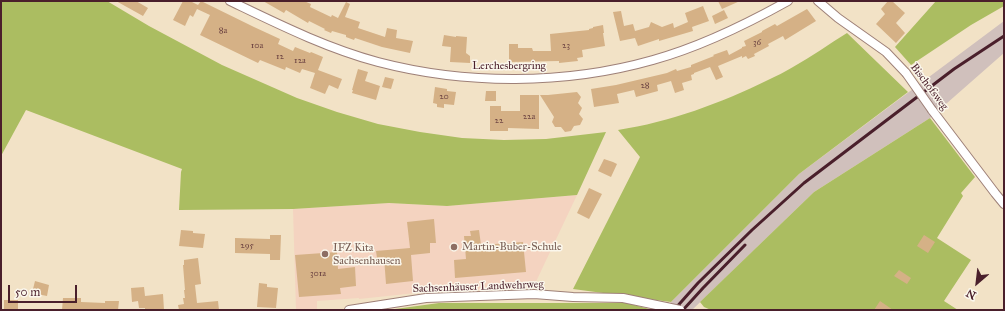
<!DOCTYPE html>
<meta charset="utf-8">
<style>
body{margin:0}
#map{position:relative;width:1005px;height:311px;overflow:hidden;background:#f2e2c6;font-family:"IM FELL Great Primer",serif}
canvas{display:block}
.frame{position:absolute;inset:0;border:2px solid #4a1f2b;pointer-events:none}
.north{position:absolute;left:957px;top:263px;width:40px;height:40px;-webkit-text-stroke:3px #fbf7ec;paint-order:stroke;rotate:208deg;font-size:11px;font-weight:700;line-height:16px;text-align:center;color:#4a1f2b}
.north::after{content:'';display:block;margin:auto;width:14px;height:18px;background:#4a1f2b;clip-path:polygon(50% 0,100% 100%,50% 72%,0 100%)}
.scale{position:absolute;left:8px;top:285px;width:69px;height:18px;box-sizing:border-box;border:2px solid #4a1f2b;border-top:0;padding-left:5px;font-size:12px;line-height:14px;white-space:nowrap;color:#4a1f2b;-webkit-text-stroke:3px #fbf7ec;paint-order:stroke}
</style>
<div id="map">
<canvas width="1005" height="311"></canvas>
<div class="frame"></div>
<div class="north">N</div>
<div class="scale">50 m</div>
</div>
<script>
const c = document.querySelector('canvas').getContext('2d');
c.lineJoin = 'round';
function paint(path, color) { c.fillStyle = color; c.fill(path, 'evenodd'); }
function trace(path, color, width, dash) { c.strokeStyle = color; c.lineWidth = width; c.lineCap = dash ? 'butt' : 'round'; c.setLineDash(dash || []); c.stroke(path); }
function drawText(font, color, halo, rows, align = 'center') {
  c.font = font + ' "IM FELL Great Primer",serif'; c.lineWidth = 3; c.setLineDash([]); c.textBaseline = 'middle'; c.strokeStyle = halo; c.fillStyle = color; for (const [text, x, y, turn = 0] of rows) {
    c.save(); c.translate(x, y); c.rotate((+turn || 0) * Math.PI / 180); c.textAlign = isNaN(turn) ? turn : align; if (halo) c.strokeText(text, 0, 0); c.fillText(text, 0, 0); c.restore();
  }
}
const built = new Path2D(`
 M 577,195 L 533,288 L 425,292 L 359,299 L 359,298 L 317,301 L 317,310 L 296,310 L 293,209 L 389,203 L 447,206 Z`);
const industrial = new Path2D(`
 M 1004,21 L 1004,53 L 930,118 L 814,192 L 692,310 L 663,310 L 799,174 Z`);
const green = new Path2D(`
 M 1,1 L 107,1 L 149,26 L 222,65 L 297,98 L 337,112 L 378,124 L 420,132 L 462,138 L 504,140 L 546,139 L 606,132 L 577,195 L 447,206 L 389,203 L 293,209 L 179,210 L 181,172 L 182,169 L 26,110 L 1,156 Z
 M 936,1 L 1004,1 L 1004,6 L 971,25 L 911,65 L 895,47 Z
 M 847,33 L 908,92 L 799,174 L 671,302 L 573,289 L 640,157 L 618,130 C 670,122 721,103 768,80 C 776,76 785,72 793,67 C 811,57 829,44 847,33 Z
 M 930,118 L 975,177 L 961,193 L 963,196 L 937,238 L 971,260 L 944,301 L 958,310 L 711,310 L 704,307 L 700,302 L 814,192 Z
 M 439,303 L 627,303 L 653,310 L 388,310 Z`);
const building = new Path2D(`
 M 116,1 L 136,1 L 148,8 L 143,16 Z
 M 183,1 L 190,1 L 198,5 L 201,1 L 254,27 L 280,39 L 278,44 L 293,51 L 295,47 L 310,53 L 311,52 L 323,57 L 318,70 L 342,79 L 338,89 L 329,85 L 325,94 L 310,88 L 315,73 L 302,69 L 300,73 L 286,67 L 285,70 L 260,60 L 258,63 L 200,35 L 210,15 L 197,9 L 193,17 L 190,15 L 185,26 L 173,20 Z
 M 263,1 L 304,1 L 311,4 L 310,7 L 331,17 L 332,15 L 338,18 L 346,2 L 350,4 L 345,17 L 360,22 L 358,28 L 385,37 L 387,28 L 397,30 L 396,38 L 413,41 L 410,53 L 382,47 L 355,38 L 354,40 L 346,37 L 346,35 L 332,31 L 331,33 L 324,30 L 325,29 L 309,21 L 308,23 L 286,10 L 284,13 Z
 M 718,1 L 740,1 L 722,9 Z
 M 888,1 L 892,1 L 905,13 L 896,23 L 905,33 L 896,43 L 876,24 L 885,14 L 881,9 Z
 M 703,6 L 709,21 L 692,27 L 693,31 L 659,41 L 659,39 L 638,46 L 635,38 L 620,41 L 613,12 L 621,11 L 624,26 L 633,24 L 635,31 L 649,27 L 651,22 L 662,27 L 673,23 L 674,28 L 688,22 L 685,13 Z
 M 807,9 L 816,21 L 785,40 L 783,36 L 768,44 L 769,46 L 754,54 L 755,56 L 748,59 L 746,56 L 742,58 L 742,56 L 718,66 L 723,77 L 716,80 L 710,67 L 694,73 L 694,74 L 691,75 L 692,80 L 682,83 L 684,90 L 675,93 L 671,81 L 657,85 L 658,91 L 636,97 L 634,90 L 617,94 L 619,103 L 594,107 L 591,89 L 616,85 L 667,73 L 676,69 L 677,71 L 691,67 L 691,65 L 714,56 L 713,55 L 727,50 L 729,55 L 742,48 L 742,47 L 746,46 L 744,41 L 762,32 L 762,31 L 775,24 L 777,26 Z
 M 724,10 L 728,18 L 715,24 L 712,16 Z
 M 603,25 L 604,33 L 603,33 L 605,46 L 582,50 L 583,57 L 577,58 L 578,61 L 559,63 L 559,61 L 509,62 L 509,44 L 518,44 L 518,48 L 532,48 L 533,51 L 551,51 L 550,34 L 589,30 L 589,29 L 593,28 L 593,27 Z
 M 444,35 L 456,37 L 456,36 L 467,37 L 466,53 L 470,56 L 470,63 L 450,62 L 451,47 L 442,46 Z
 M 358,69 L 368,72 L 365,81 L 380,86 L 376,100 L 352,93 L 353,90 L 352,90 Z
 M 385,77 L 394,79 L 391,89 L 382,87 Z
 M 435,87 L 447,89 L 447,91 L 456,92 L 454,105 L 444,104 L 444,108 L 437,107 L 437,104 L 433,103 Z
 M 486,91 L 496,91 L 496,101 L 485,101 Z
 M 577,92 L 581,97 L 578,103 L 582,108 L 579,114 L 583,119 L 580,125 L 574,126 L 571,131 L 565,132 L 561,127 L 555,127 L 552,122 L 554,117 L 540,95 L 548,95 Z
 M 520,95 L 539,95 L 539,129 L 508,128 L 508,131 L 490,131 L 490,106 L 501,106 L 501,111 L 520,111 Z
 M 604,159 L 613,162 L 617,164 L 611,177 L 598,171 Z
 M 589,188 L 602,194 L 589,219 L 577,213 Z
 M 434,219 L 436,243 L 430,243 L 430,253 L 411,255 L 413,281 L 386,284 L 384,257 L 377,258 L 376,251 L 410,248 L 407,222 Z
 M 181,230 L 193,231 L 193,233 L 205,234 L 203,248 L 179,246 Z
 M 479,230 L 481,245 L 523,242 L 526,272 L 455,278 L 454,260 L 466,259 L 464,236 L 471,236 L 470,231 Z
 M 270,235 L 281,235 L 280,260 L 270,260 L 270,254 L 235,253 L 235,238 L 270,239 Z
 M 924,235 L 935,242 L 928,253 L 917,246 Z
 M 337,252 L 338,269 L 355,267 L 356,286 L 340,288 L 341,294 L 299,297 L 295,255 Z
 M 198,258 L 201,284 L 195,285 L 197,303 L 218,301 L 219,310 L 179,310 L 178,305 L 184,304 L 183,298 L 185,298 L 184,290 L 185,290 L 183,265 L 184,265 L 184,260 Z
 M 899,270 L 911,278 L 907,284 L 894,276 Z
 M 35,281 L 49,285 L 47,296 L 32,293 Z
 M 259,283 L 267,284 L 267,287 L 278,288 L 276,308 L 257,307 Z
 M 144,287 L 145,296 L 163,294 L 164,310 L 145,310 L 145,308 L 139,308 L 138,301 L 132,302 L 131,288 Z
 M 63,298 L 81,298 L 81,302 L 105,303 L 105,301 L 119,301 L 118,310 L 62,310 Z
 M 4,300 L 18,300 L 18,310 L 4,310 Z
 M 880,301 L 893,310 L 874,310 Z`);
const street = new Path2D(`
 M 230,1 C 278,24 326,48 378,62 C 466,85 565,85 653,60 C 700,47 745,25 788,1
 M 818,1 L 838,18 L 886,52 L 906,73
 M 932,110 L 995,193 L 1004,204
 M 349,310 L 426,298 L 534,294 L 573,297 L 623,298 L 666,307`);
const rail = new Path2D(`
 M 674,310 L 698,283 L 752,230 L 804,183 L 954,69 L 1004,36
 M 683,310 L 703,288 L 745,245`);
const streetBridge = new Path2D(`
 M 906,73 L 932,110
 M 666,307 L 680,310`);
const markers = [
 [454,247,4,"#8d6e63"],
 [325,254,4,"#8d6e63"]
];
const numberNames = [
 ["8a",223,31],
 ["36",757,43],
 ["10a",257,46],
 ["23",566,46],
 ["12",280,57],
 ["12a",300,61],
 ["28",645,86],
 ["20",444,97],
 ["22a",529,117],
 ["22",499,121],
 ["295",247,246],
 ["301a",318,274]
];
const streetNames = [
 ["Lerchesbergring",509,66],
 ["Bischofsweg",929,87,53],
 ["Sachsenhäuser Landwehrweg",478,287,-2]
];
const educationNames = [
 ["Martin-Buber-Schule",462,247],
 ["IFZ Kita",333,248],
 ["Sachsenhausen",333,261]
];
paint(built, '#f4d3c0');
paint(industrial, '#d0c0bc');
paint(green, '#abbd61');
paint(building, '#d5b186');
trace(street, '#9e8078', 10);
trace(street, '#fff', 8);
trace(rail, '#4a1f2b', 3);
trace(streetBridge, '#9e8078', 10, []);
trace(streetBridge, '#fff', 8);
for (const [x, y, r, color] of markers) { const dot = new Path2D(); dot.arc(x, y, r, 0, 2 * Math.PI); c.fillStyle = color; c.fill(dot); trace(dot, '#fbf7ec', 1.5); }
drawText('9px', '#6d4442', null, numberNames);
drawText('11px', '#4a1f2b', '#fbf7ec', streetNames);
drawText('11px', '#785e54', '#fbf7ec', educationNames, 'left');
</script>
